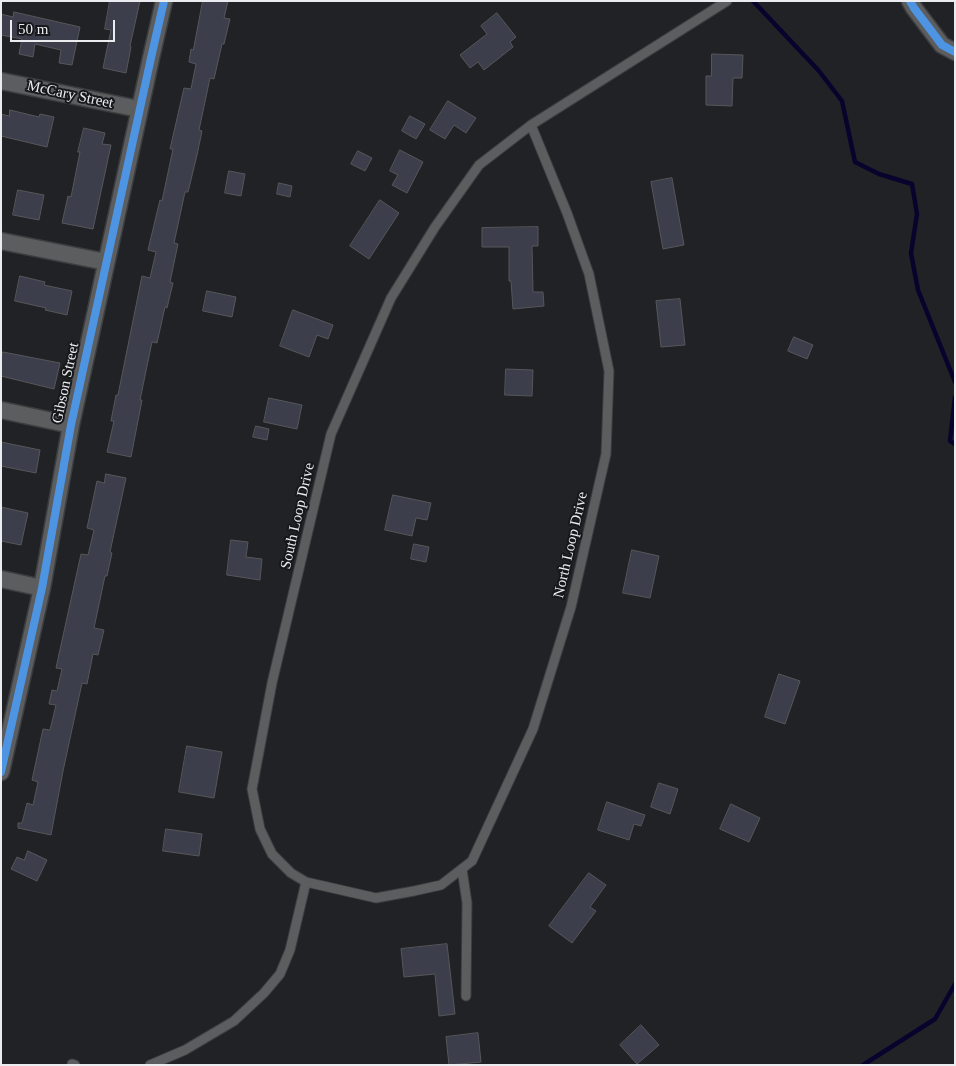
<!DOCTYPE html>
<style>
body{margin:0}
#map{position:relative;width:956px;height:1066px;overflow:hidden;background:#212225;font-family:"Times New Roman",serif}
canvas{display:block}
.frame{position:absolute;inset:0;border:2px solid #ebecef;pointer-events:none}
.scale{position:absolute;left:10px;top:20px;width:105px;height:22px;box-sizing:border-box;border:2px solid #ebecef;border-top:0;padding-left:6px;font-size:15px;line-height:18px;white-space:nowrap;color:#ebecef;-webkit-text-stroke:4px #17181c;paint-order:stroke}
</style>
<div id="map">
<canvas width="956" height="1066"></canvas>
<div class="frame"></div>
<div class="scale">50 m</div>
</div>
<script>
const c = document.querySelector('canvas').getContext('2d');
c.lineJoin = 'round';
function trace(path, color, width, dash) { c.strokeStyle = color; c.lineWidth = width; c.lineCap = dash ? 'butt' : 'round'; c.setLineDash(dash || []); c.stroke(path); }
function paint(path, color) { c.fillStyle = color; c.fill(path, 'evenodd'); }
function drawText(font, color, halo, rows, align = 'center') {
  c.font = font + ' "Times New Roman",serif'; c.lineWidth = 4; c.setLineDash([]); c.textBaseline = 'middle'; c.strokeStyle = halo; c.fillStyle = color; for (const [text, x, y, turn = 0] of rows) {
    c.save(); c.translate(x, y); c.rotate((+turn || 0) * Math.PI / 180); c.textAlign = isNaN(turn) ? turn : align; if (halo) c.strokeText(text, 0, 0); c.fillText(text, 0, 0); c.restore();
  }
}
const stream = new Path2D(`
 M 753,1 L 819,71 L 842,101 L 855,162 L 879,174 L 912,184 L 917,214 L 911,253 L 918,290 L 955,382
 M 955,397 L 950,441 L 955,444
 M 863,1065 L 935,1019 L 955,984`);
const building = new Path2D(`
 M 110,1 L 140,1 L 130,46 L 131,47 L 126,73 L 103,68 L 111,30 L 105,29 Z
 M 203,1 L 228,1 L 224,18 L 230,19 L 224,44 L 222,44 L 214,79 L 210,78 L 199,130 L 202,131 L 197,155 L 188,192 L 185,192 L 174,243 L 178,244 L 170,282 L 173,283 L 167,308 L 165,307 L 157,343 L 152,342 L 140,400 L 142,400 L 131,457 L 107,452 L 114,421 L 111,421 L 116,395 L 118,395 L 142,276 L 150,278 L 156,252 L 148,250 L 160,200 L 162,201 L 173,149 L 170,149 L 184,88 L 191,89 L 196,64 L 189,62 L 191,49 L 193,50 Z
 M 14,12 L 80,27 L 72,65 L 59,63 L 61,50 L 35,44 L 33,57 L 19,54 L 22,39 L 1,35 L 1,14 L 13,17 Z
 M 497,13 L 516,37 L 510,42 L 513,47 L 484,70 L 478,62 L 470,68 L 460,55 L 487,34 L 481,26 Z
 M 712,54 L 743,55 L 742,78 L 733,78 L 732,106 L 706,105 L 706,76 L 711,76 Z
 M 448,101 L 476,118 L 466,133 L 454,125 L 445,139 L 430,130 Z
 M 10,110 L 39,117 L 40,114 L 54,117 L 47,147 L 1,136 L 1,114 L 9,116 Z
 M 410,116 L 425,124 L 416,139 L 402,131 Z
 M 84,128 L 105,133 L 102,144 L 111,145 L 93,229 L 62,223 L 68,196 L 71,197 L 80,152 L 78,152 Z
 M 400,150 L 423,162 L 407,193 L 392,185 L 398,175 L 390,171 Z
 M 358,151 L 372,158 L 365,171 L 351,164 Z
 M 229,171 L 245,174 L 241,196 L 225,193 Z
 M 672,178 L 684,245 L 663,249 L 651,182 Z
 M 279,183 L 292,186 L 290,197 L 277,194 Z
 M 18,190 L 44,195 L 39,220 L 13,215 Z
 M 380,200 L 399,213 L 369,259 L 350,246 Z
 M 538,227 L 538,246 L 532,246 L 533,292 L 543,292 L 544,306 L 513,309 L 511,281 L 509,281 L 509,247 L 482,247 L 482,228 Z
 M 20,276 L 45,282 L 44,285 L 72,291 L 67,315 L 45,310 L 46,308 L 15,301 Z
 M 207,291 L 236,297 L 232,317 L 203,311 Z
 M 680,299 L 685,345 L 661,347 L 656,301 Z
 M 293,310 L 333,325 L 328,339 L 317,335 L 309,357 L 280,346 Z
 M 794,337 L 813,345 L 807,359 L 788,351 Z
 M 3,352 L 60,363 L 54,389 L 1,376 L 1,360 Z
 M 506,369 L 533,370 L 532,396 L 505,395 Z
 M 269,398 L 302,405 L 297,429 L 264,422 Z
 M 256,426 L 269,429 L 267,440 L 253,437 Z
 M 1,442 L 40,450 L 36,473 L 1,466 Z
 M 106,474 L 126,478 L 110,552 L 112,553 L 107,576 L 105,576 L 94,628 L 104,630 L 98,655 L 93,654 L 87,684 L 82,683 L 63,771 L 51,835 L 18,828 L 18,823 L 22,823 L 27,803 L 33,805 L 38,782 L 32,780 L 43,729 L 50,730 L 56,705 L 49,704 L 52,690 L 57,691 L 62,669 L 56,668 L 59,654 L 81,554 L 88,555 L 94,530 L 87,528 L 97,481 L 104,483 Z
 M 393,495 L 431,503 L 427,520 L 416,518 L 412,536 L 385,530 Z
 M 1,507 L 28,513 L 21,545 L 1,541 Z
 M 231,540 L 248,542 L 246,557 L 262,559 L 260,580 L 227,575 Z
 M 414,544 L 429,547 L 426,562 L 411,559 Z
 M 632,550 L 659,556 L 650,598 L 623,593 Z
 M 779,674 L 800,681 L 785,724 L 765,717 Z
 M 187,746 L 222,752 L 214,798 L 179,792 Z
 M 659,783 L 678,789 L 670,814 L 651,807 Z
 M 607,802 L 645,815 L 641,826 L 634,824 L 629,840 L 598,830 Z
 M 731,804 L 760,818 L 749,842 L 720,829 Z
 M 166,829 L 202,834 L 199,856 L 163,851 Z
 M 28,851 L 47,860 L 37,881 L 11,869 L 17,857 L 24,860 Z
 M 589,873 L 606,885 L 590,907 L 596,911 L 572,943 L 549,926 Z
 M 447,944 L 455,1014 L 439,1016 L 435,974 L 404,977 L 401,949 Z
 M 641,1025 L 659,1045 L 637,1064 L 620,1045 Z
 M 478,1033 L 481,1062 L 449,1065 L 446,1037 Z`);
const service = new Path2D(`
 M 531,125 L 567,213 L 589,274 L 609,371 L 606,454 L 571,607 L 533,729 L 472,861 L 441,885 L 414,891 L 376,898 L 306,882 L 291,873 L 272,854 L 260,829 L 252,789 L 272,683 L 331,434 L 391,298 L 435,227 L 479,165 L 531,125 L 727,1
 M 462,869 L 467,903 L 466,996
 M 72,1064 L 75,1065
 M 150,1065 L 185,1050 L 234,1021 L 264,993 L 280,974 L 290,950 L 306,882`);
const minor = new Path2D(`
 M 910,1 L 914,8 L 942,45 L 955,52
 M 1,81 L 139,109
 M 1,241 L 106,262
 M 1,410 L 71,425
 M 1,579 L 42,588
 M 1,772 L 42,588 L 71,425 L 151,58 L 164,1`);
const cycleway = new Path2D(`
 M 910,1 L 914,8 L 942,45 L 955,52
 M 1,772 L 42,588 L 71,425 L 151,58 L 164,1`);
const streetNames = [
 ["McCary Street",70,95,12],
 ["Gibson Street",66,383,-78],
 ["South Loop Drive",298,516,-77],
 ["North Loop Drive",571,545,-77]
];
trace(stream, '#08032d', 4.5);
paint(building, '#3c3f4b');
trace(building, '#56575a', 1);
trace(service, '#3c3d3f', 11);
trace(minor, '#3c3d3f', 19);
trace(service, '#5c5d5f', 9);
trace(minor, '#5c5d5f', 16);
trace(cycleway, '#4d94e3', 8);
drawText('15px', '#ebecef', '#17181c', streetNames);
</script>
